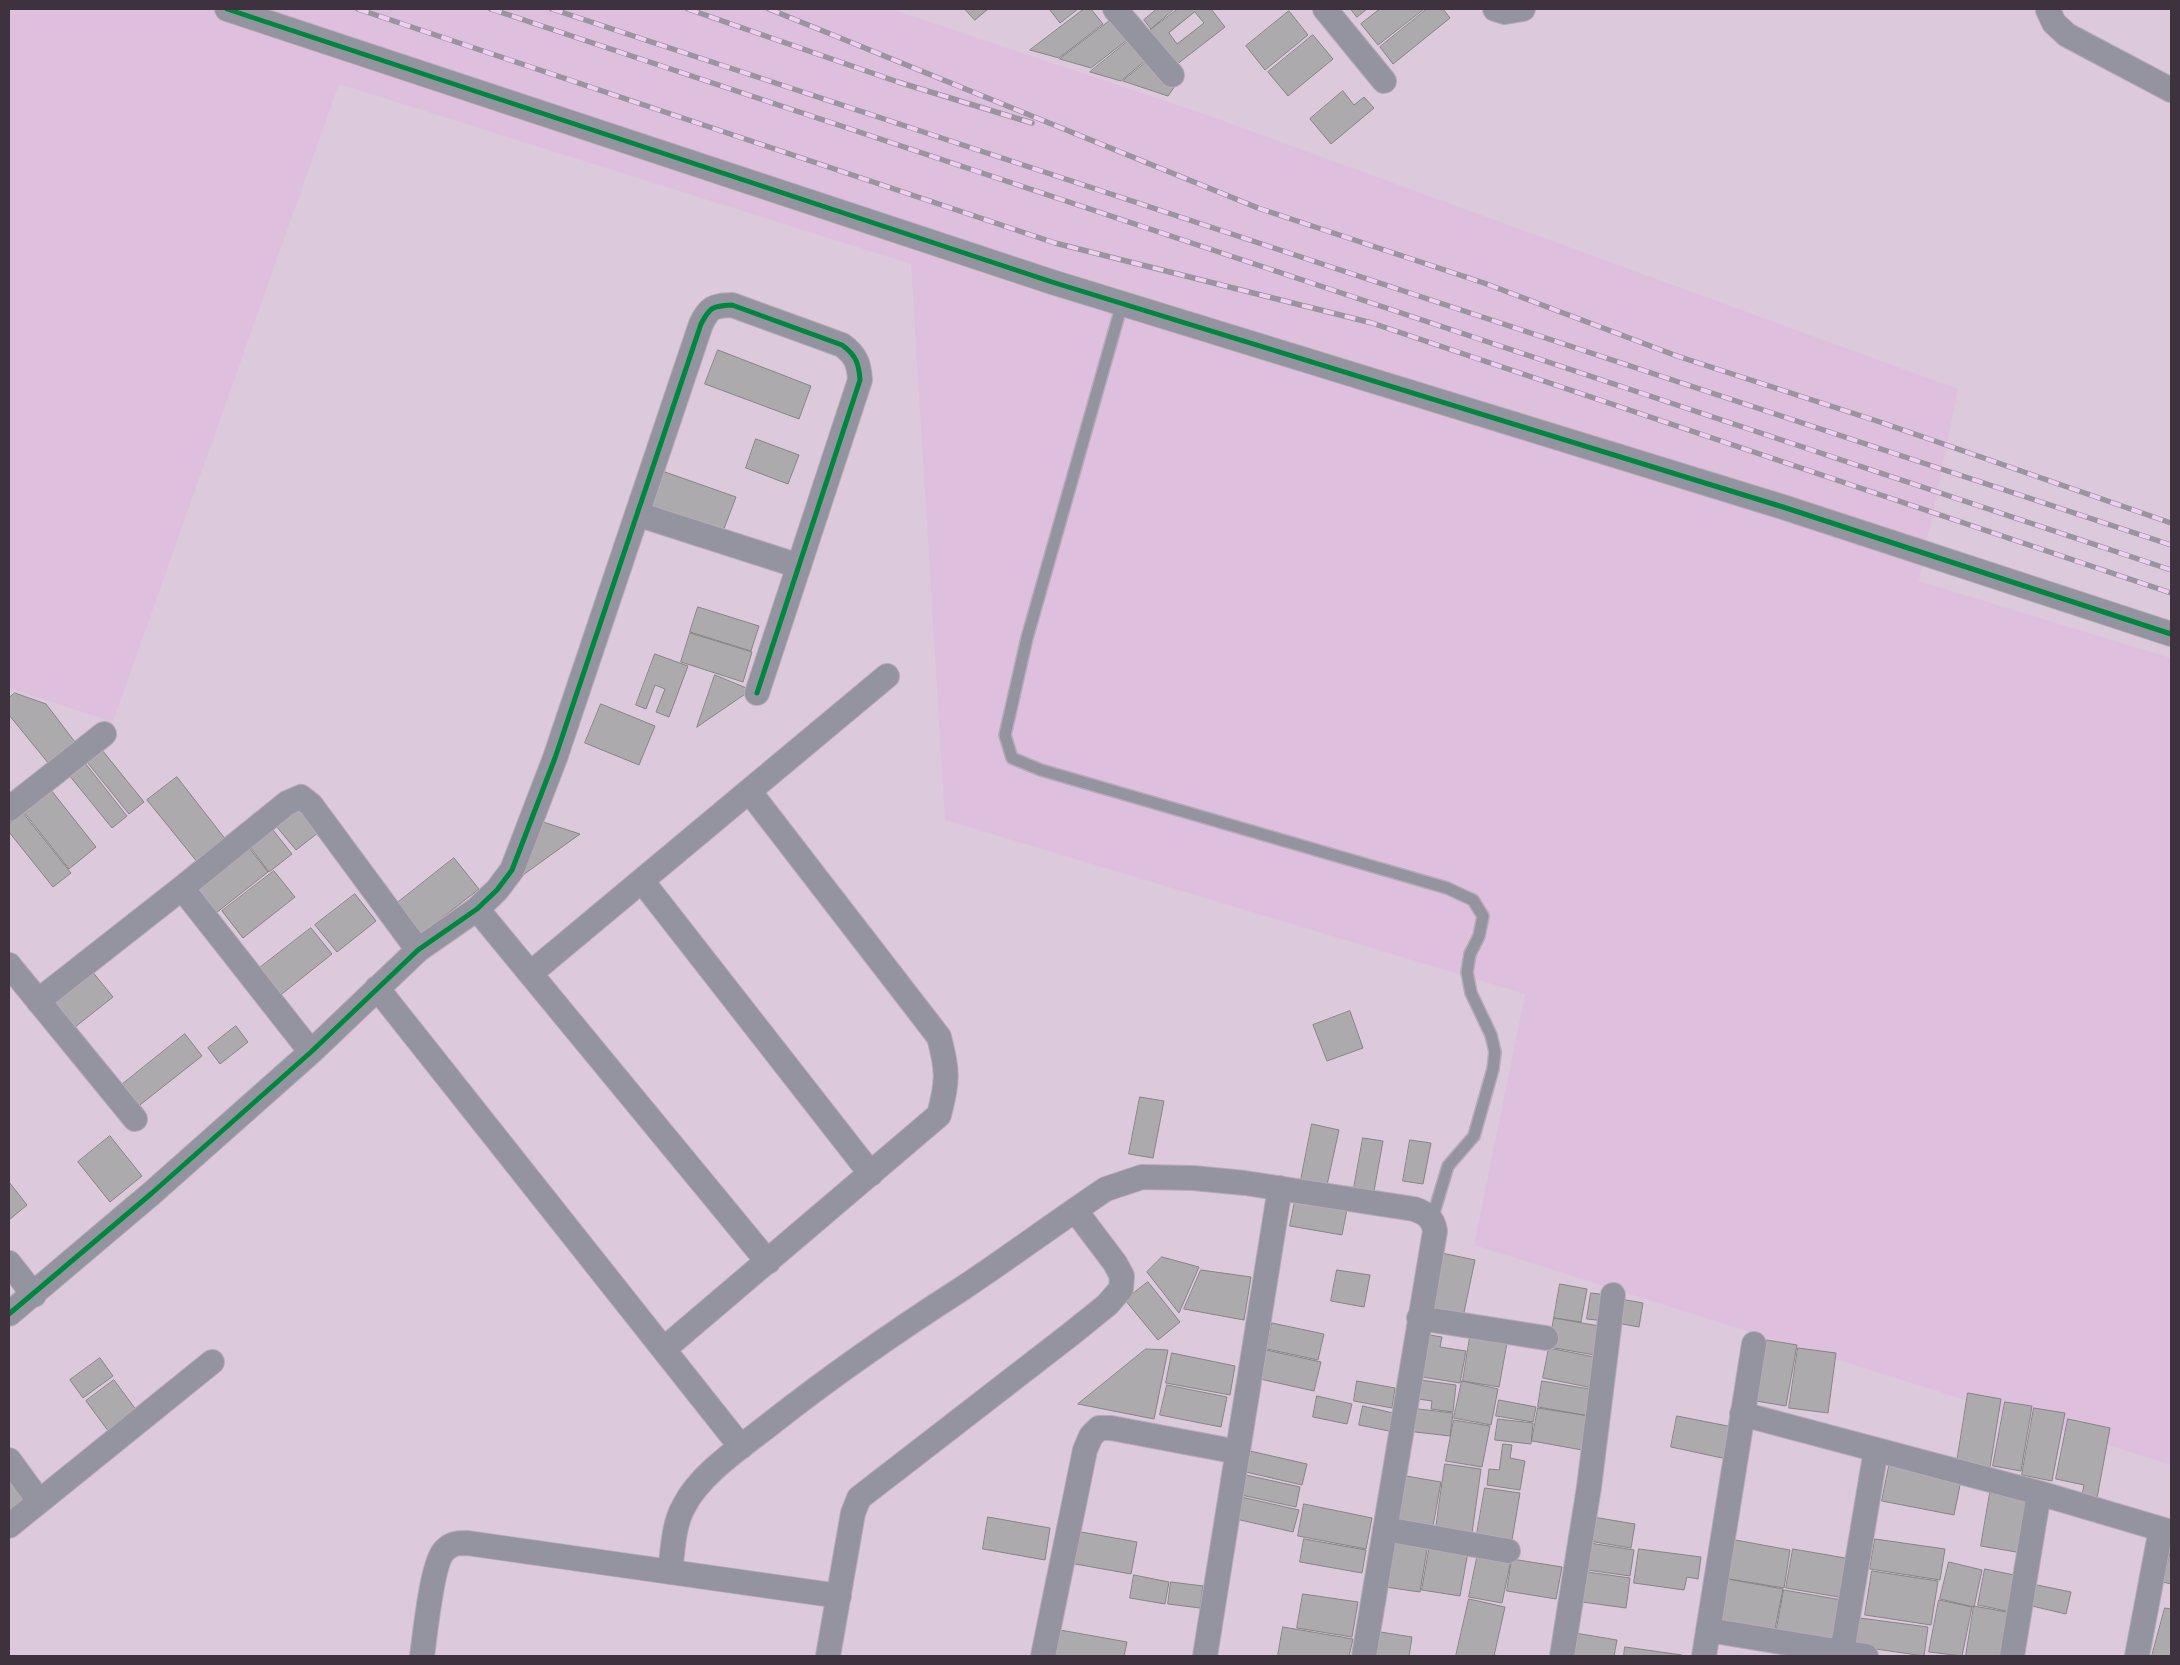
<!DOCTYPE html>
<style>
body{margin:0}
#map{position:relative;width:2180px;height:1665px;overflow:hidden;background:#dccadc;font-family:"Playfair Display",serif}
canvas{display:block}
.frame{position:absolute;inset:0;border:10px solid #3f323f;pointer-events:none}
</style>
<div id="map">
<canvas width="2180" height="1665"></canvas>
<div class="frame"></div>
</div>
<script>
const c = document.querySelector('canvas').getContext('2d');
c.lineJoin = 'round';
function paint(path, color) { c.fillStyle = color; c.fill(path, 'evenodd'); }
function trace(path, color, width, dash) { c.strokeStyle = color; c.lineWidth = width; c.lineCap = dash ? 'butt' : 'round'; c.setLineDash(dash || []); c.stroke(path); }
const built = new Path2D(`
 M 9,9 L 891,9 L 1210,116 L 1958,389 L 1919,581 L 2171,658 L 2171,1465 L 1474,1245 L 1525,994 L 945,820 L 911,264 L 339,84 L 113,722 L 9,688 Z`);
const building = new Path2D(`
 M 965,9 L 988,9 L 975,20 Z
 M 1051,9 L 1078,9 L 1060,23 L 1050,10 Z
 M 1084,9 L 1091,9 L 1103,24 L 1059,58 L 1030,50 Z
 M 1157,9 L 1174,9 L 1151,29 L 1144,20 Z
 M 1178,9 L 1211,9 L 1225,27 L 1176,65 L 1149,31 ZM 1195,12 L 1204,23 L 1177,44 L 1169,33 Z
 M 1351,9 L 1367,9 L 1357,17 Z
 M 1380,9 L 1424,9 L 1378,45 L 1361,24 Z
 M 1427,9 L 1443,9 L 1450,18 L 1393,64 L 1380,47 Z
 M 1289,11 L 1308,35 L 1265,70 L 1246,46 Z
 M 1120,13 L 1136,33 L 1091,68 L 1060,59 Z
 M 1137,34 L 1153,54 L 1121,81 L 1090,72 Z
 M 1313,35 L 1333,59 L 1288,96 L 1268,72 Z
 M 1154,56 L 1177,83 L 1168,96 L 1123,81 Z
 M 1343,91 L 1354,105 L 1364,97 L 1374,108 L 1331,144 L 1310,119 Z
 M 718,350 L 811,386 L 799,419 L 705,384 Z
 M 756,439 L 799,455 L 788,484 L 746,468 Z
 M 665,472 L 736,497 L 722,534 L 651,508 Z
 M 698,607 L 759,626 L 751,651 L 690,632 Z
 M 690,633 L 752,652 L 743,682 L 681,662 Z
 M 655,654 L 688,666 L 669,717 L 656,712 L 665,689 L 655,685 L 646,709 L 636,705 Z
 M 715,675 L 751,690 L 697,727 Z
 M 15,693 L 46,704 L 75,742 L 49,764 L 9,715 L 9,698 Z
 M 601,704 L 655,726 L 639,765 L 585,743 Z
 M 102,750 L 144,802 L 129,814 L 87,762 Z
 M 85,763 L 127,816 L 112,828 L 69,775 Z
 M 177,777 L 226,840 L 198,863 L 147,800 Z
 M 51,790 L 96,847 L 69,869 L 24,812 Z
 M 296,802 L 319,832 L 296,850 L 272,821 Z
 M 23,813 L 71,873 L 53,887 L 9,832 L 9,824 Z
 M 537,820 L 580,834 L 523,875 Z
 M 269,825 L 292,854 L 269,872 L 247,843 Z
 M 246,844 L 268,872 L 216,913 L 194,886 Z
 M 454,858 L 479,889 L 420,935 L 396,904 Z
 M 274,871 L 295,897 L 243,938 L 222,911 Z
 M 355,894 L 376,921 L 337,952 L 315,925 Z
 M 311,928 L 332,954 L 278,997 L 257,970 Z
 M 91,970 L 113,997 L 70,1031 L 49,1004 Z
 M 1350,1011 L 1363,1048 L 1327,1061 L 1313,1025 Z
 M 236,1026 L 248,1042 L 220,1064 L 208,1048 Z
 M 185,1034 L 202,1056 L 136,1108 L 119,1087 Z
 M 1140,1097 L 1164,1101 L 1153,1158 L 1129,1154 Z
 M 1312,1124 L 1339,1130 L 1327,1185 L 1301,1180 Z
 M 110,1136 L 142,1176 L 110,1202 L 78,1162 Z
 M 1363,1138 L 1383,1141 L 1374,1191 L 1354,1188 Z
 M 1410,1140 L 1431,1143 L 1423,1184 L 1403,1181 Z
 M 9,1182 L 27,1205 L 9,1220 Z
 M 1296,1196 L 1348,1204 L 1342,1235 L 1290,1226 Z
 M 1437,1252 L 1475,1260 L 1463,1317 L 1425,1309 Z
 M 1162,1257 L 1199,1267 L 1179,1313 L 1147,1272 Z
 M 1201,1270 L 1251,1277 L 1244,1320 L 1184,1309 Z
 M 1337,1270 L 1370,1275 L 1364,1307 L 1331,1301 Z
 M 1148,1282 L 1180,1322 L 1158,1340 L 1125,1300 Z
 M 1560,1284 L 1587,1289 L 1581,1322 L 1554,1318 Z
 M 1591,1293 L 1609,1295 L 1605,1321 L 1587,1319 Z
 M 1615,1298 L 1643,1303 L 1639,1327 L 1611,1322 Z
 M 1554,1318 L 1605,1327 L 1600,1356 L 1549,1347 Z
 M 1272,1323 L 1324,1334 L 1318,1360 L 1267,1349 Z
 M 1423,1334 L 1442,1337 L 1440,1347 L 1466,1351 L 1460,1383 L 1416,1376 Z
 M 1470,1337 L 1507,1343 L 1499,1387 L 1463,1381 Z
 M 1767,1340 L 1797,1345 L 1786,1406 L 1756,1401 Z
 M 1549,1348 L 1599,1358 L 1593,1388 L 1543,1378 Z
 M 1798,1348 L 1836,1353 L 1828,1413 L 1789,1408 Z
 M 1146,1349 L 1168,1350 L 1154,1419 L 1078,1404 Z
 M 1266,1350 L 1321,1362 L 1314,1391 L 1260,1379 Z
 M 1172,1353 L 1235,1366 L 1230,1395 L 1166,1383 Z
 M 100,1358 L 113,1376 L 83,1398 L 70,1380 Z
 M 1414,1379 L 1456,1385 L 1453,1412 L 1431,1409 L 1432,1401 L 1412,1398 Z
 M 114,1380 L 137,1411 L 109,1432 L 86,1401 Z
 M 1357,1381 L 1395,1388 L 1392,1408 L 1354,1401 Z
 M 1462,1381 L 1498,1389 L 1491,1425 L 1454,1418 Z
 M 1542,1381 L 1595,1390 L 1590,1416 L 1538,1407 Z
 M 1167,1385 L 1227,1397 L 1221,1427 L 1160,1415 Z
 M 1968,1393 L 2001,1399 L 1990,1467 L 1957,1462 Z
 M 1317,1396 L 1352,1404 L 1347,1424 L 1313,1417 Z
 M 1499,1400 L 1536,1407 L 1533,1422 L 1496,1416 Z
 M 2005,1402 L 2032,1406 L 2021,1471 L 1993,1466 Z
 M 1363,1406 L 1393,1413 L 1389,1431 L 1359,1425 Z
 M 1410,1408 L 1453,1413 L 1450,1436 L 1407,1431 Z
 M 1538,1408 L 1589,1416 L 1582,1450 L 1532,1441 Z
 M 2034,1408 L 2065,1413 L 2052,1481 L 2022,1475 Z
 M 1677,1416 L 1733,1427 L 1727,1459 L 1671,1447 Z
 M 1498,1419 L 1533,1423 L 1531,1444 L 1495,1440 Z
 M 2068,1419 L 2110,1428 L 2097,1498 L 2082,1495 L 2084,1485 L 2056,1479 Z
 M 1454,1420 L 1490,1426 L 1482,1467 L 1446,1461 Z
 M 1503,1444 L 1512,1445 L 1510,1458 L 1525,1461 L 1520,1490 L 1487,1485 L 1489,1469 L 1499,1470 Z
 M 1250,1451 L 1307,1464 L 1302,1485 L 1246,1472 Z
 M 1890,1461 L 1962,1475 L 1954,1515 L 1882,1501 Z
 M 1445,1464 L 1481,1469 L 1472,1533 L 1436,1528 Z
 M 1246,1475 L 1300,1487 L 1296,1507 L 1241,1495 Z
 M 1400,1475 L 1441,1482 L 1433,1526 L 1393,1519 Z
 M 9,1477 L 25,1499 L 9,1511 Z
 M 1485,1488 L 1520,1493 L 1511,1546 L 1476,1540 Z
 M 1990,1493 L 2031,1500 L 2022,1553 L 1981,1546 Z
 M 1241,1497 L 1299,1510 L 1293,1532 L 1236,1519 Z
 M 1304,1504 L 1372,1518 L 1366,1549 L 1298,1536 Z
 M 988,1517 L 1050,1528 L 1045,1560 L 983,1549 Z
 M 1593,1517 L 1635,1524 L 1631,1548 L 1589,1541 Z
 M 1070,1530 L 1137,1542 L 1131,1574 L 1064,1562 Z
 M 1386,1538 L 1428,1544 L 1420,1592 L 1378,1586 Z
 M 1304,1539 L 1366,1550 L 1362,1573 L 1300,1562 Z
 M 1730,1539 L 1790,1550 L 1784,1588 L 1723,1578 Z
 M 1875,1539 L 1945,1549 L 1940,1580 L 1870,1569 Z
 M 1583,1542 L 1634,1550 L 1630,1576 L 1580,1569 Z
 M 1430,1545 L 1468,1552 L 1460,1596 L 1422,1590 Z
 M 1479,1548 L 1512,1555 L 1502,1603 L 1469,1597 Z
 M 1639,1549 L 1701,1557 L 1698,1579 L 1687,1577 L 1684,1590 L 1634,1583 Z
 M 1793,1549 L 1851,1559 L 1844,1598 L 1786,1588 Z
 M 2171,1549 L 2171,1584 L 2163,1582 Z
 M 1512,1559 L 1562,1567 L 1556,1599 L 1507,1591 Z
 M 1949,1562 L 1982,1570 L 1974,1607 L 1940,1599 Z
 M 1985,1569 L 2019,1576 L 2011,1612 L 1978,1605 Z
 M 1580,1571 L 1630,1578 L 1626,1608 L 1575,1601 Z
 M 1872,1571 L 1938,1581 L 1931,1625 L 1865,1615 Z
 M 1134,1575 L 1169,1582 L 1165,1604 L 1130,1598 Z
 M 1722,1578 L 1783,1589 L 1774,1634 L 1713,1622 Z
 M 1171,1582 L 1203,1586 L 1200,1608 L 1168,1604 Z
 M 2037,1585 L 2071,1592 L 2066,1614 L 2032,1606 Z
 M 1784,1590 L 1842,1600 L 1835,1643 L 1776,1633 Z
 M 1303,1594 L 1358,1602 L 1352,1637 L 1297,1628 Z
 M 1469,1599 L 1505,1607 L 1494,1656 L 1456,1656 Z
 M 1939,1600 L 1972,1607 L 1962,1656 L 1929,1652 Z
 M 1974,1606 L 2012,1613 L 2004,1656 L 1966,1656 Z
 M 2165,1608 L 2171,1609 L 2171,1656 L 2152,1656 Z
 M 1860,1618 L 1928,1627 L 1924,1656 L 1855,1646 Z
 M 1283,1627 L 1353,1639 L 1349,1656 L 1278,1656 Z
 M 1060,1630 L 1127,1642 L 1124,1656 L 1056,1656 Z
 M 1374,1631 L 1412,1637 L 1409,1656 L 1369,1656 Z
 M 1569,1632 L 1617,1640 L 1614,1656 L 1564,1656 Z
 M 1625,1647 L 1682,1655 L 1682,1656 L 1624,1656 Z`);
const lane = new Path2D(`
 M 1122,304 L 1027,638 L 1005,735 L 1012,758 L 1041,770 L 1447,888 L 1473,900 L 1483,916 L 1479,936 L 1470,954 L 1467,972 L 1471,993 L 1491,1035 L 1495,1052 L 1493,1069 L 1474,1136 L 1448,1166 L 1432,1219`);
const street = new Path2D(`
 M 227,9 L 1052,282 L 1783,507 L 2171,634
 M 1115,9 L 1172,75
 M 1325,9 L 1384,81
 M 1495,9 L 1505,12 L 1523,9
 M 2048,10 L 2054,23 L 2067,35 L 2171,90
 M 637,514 L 799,566
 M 9,809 L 104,734
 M 642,881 L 871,1174
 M 182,888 L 311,1052
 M 477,909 L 768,1262
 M 9,965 L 135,1119
 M 531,973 L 887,676
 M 377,988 L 741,1447
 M 38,1001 L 182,888 L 287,803 L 301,797 L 311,805 L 418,950
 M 9,1263 L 34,1295
 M 9,1314 L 152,1193 L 311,1052 L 418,950 L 477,909 L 497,890 L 512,870 L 555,758 L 701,324 C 710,307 712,306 732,305 L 842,345 C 856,355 859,364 860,380 L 757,693
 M 1419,1318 L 1546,1338
 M 664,1349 L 939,1115 C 948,1081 948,1071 939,1037 L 749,791
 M 1742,1414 L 2039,1493 L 2171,1532
 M 9,1460 L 39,1501
 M 9,1526 L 212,1362
 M 1385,1529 L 1508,1551
 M 670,1572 C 673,1550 673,1525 684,1506 C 700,1474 741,1447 769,1425 C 831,1376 896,1331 963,1288 C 1011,1256 1058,1221 1106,1189 L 1142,1177 L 1193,1178 L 1245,1183 L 1414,1209 C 1426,1213 1433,1218 1435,1231 L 1364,1656
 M 1708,1630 L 1866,1656
 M 1842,1652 L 1876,1450
 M 422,1656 C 425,1636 432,1561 445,1550 C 452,1543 458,1543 467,1543 L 839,1596
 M 828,1656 L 853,1513 L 859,1498 L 1071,1334 L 1107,1305 L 1121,1289 L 1122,1276 L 1115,1263 L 1075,1210
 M 1043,1656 L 1085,1450 L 1091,1436 L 1099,1428 L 1111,1428 L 1238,1452
 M 1205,1656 L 1280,1188
 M 1562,1656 L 1589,1487 L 1613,1295
 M 1704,1656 L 1754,1344
 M 2012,1656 L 2039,1493
 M 2137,1656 L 2161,1529`);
const rail = new Path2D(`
 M 358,9 L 1055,243 L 1372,323 L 2171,593
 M 491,9 L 2171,570
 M 552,9 L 2171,545
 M 688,9 L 898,82 L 1032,123
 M 769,9 L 1258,208 L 1484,283 L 1677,356 L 1880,422 L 2171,523`);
const cycleway = new Path2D(`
 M 227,9 L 1052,282 L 1783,507 L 2171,634
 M 9,1314 L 152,1193 L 311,1052 L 418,950 L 477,909 L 497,890 L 512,870 L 555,758 L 701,324 C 710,307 712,306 732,305 L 842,345 C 856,355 859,364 860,380 L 757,693`);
paint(built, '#dec0de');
paint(building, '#acaaac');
trace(building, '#868486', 1);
trace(lane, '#b8aab8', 14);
trace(street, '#b8aab8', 26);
trace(lane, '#9394a0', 11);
trace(street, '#9394a0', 24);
trace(rail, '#9994a0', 5.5);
trace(rail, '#f0cef1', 4, [11]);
trace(cycleway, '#00873e', 5);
</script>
